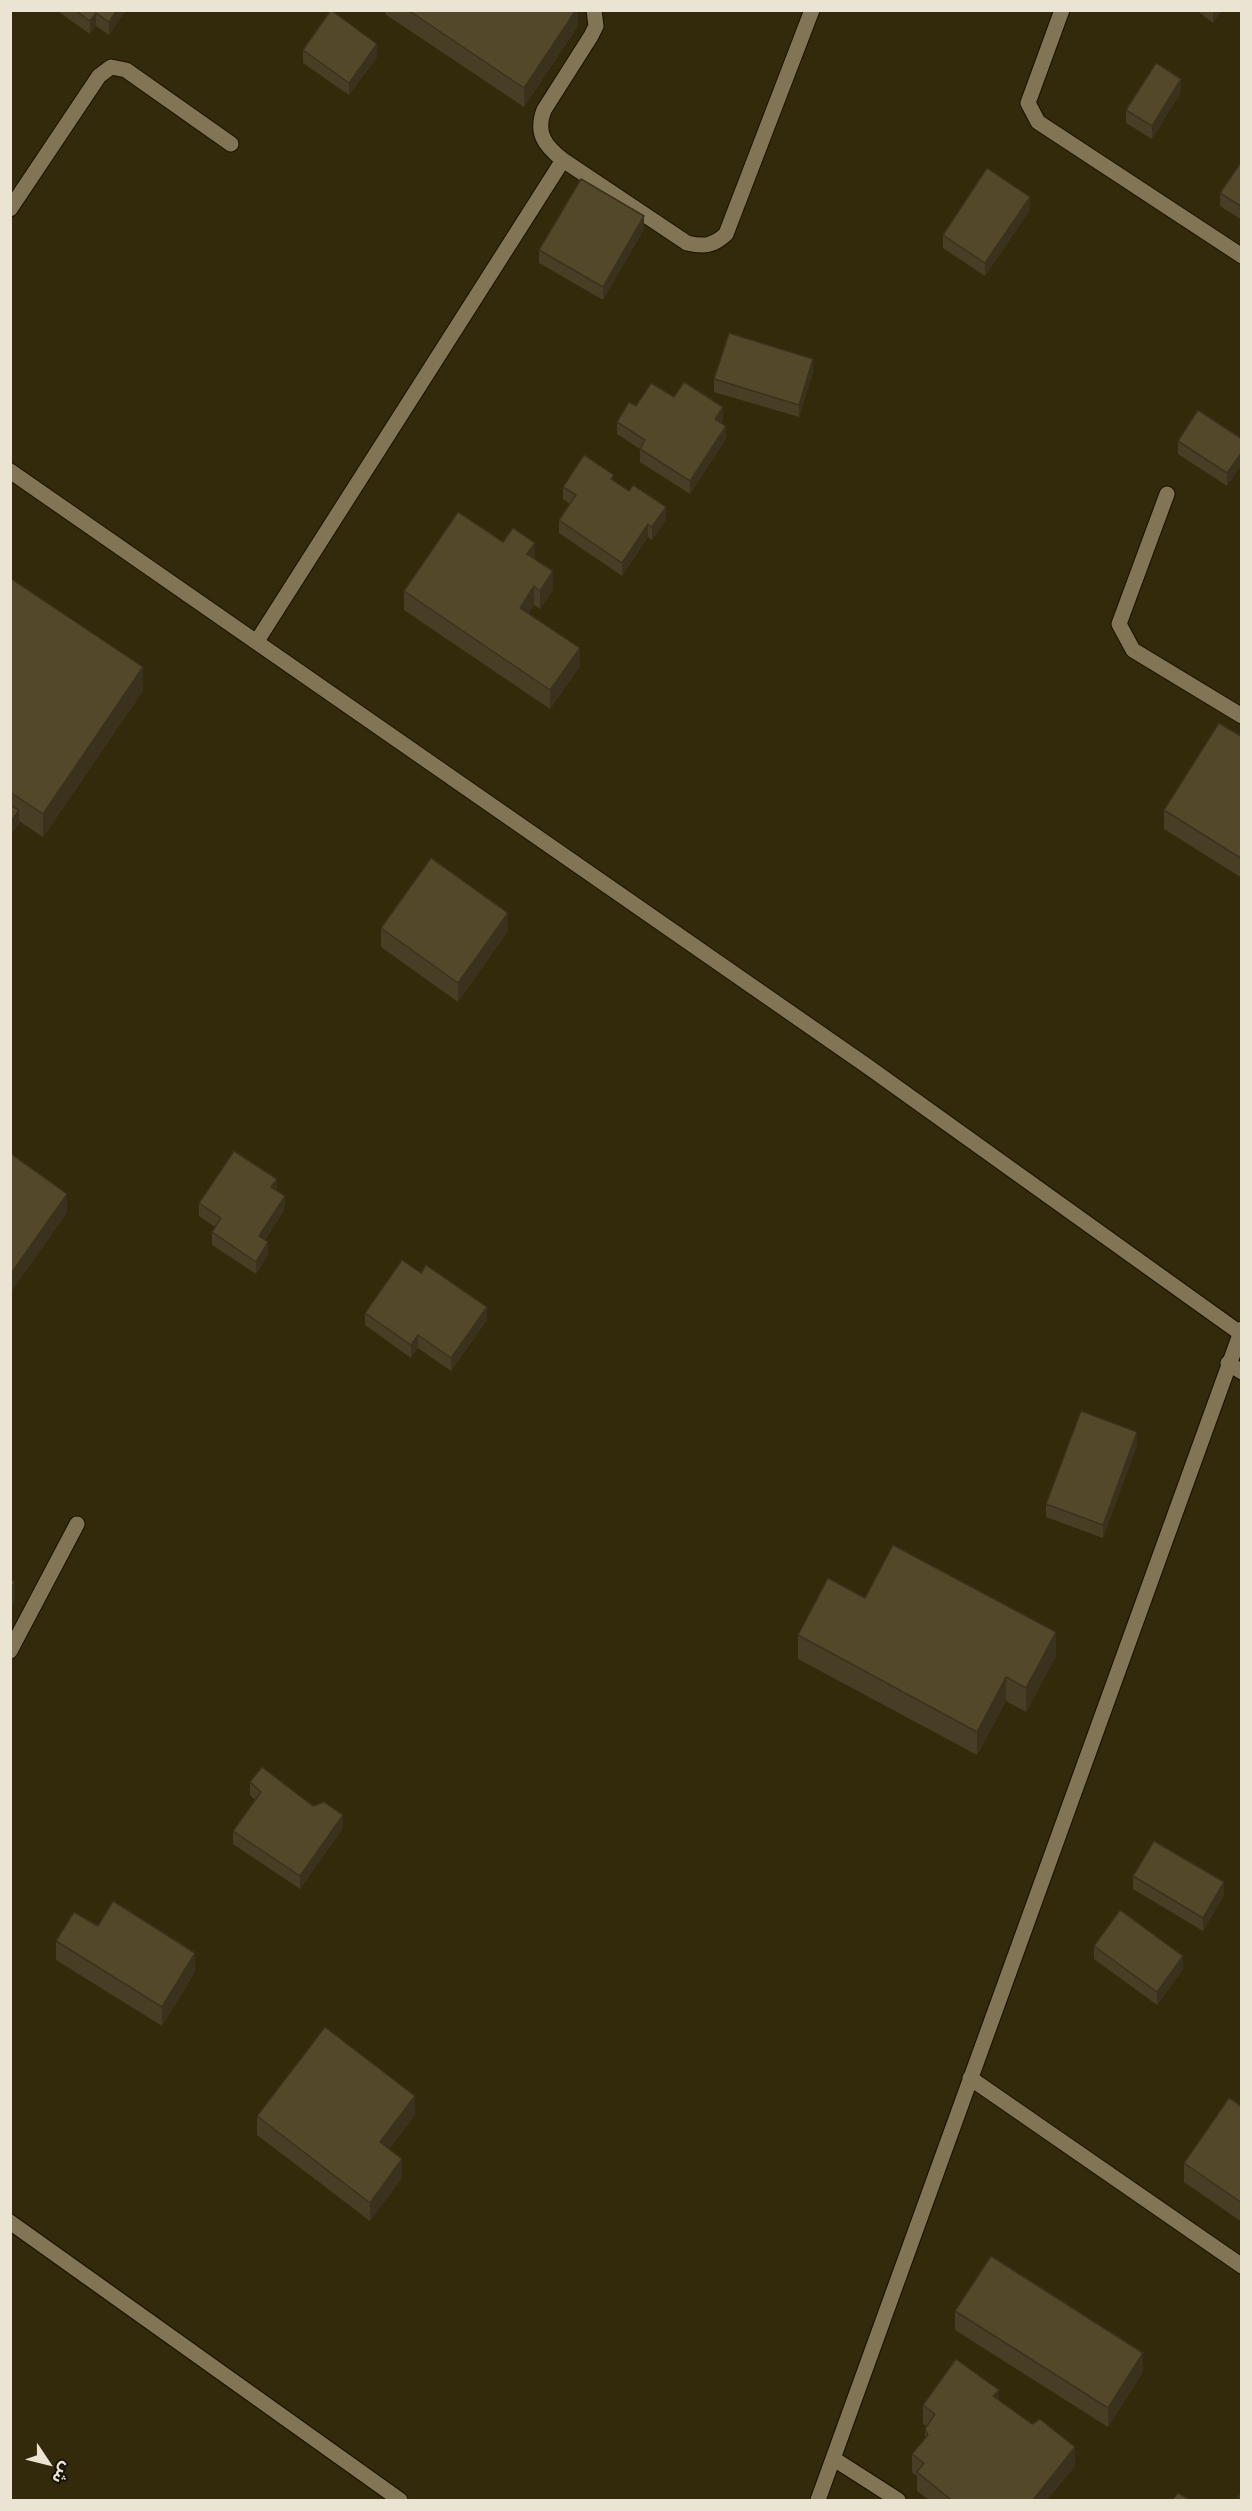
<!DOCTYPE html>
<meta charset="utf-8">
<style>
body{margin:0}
#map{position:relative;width:1252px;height:2511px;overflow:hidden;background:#33290b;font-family:Lato,"Noto Sans Arabic",sans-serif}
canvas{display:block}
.frame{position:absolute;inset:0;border:12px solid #ebe4d3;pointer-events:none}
.north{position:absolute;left:18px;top:2433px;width:60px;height:60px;-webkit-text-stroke:4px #171206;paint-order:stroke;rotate:125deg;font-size:16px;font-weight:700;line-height:24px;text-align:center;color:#ebe4d3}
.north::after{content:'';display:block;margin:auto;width:21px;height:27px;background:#ebe4d3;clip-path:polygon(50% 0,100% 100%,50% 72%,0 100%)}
</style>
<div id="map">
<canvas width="1252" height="2511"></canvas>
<div class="frame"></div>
<div class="north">ش</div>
</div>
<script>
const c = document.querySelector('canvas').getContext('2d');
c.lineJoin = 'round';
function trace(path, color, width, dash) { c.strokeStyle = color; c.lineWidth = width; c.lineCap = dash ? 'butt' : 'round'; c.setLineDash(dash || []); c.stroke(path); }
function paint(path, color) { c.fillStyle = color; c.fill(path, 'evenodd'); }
const lane = new Path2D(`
 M 1062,10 L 1028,103 L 1038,122 L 1242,256
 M 1167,494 L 1119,624 L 1133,650 L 1242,716
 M 1228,1363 L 1242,1372`);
const street = new Path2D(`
 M 594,10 L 596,26 L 591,36 L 544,110 C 535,133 545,146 563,160 L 687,243 C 704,247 713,246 726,234 L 812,10
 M 10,209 L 99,76 L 111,67 L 126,70 L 231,144
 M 10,471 L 867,1066 L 1240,1333
 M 257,641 L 563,160
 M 10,1651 L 77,1524
 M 970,2078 L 1242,2266
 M 10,2222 L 400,2500
 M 834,2459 L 898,2500
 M 818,2500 L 1242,1329`);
const wall = new Path2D(`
 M 56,10 L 126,10 L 109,35 L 96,26 L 90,34 Z
 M 385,10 L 578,10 L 578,26 L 524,107 L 385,14 Z
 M 1196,10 L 1222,10 L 1213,23 Z
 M 303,50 L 377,57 L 349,95 L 303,63 Z
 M 1181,92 L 1152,139 L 1126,123 L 1126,110 Z
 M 1242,161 L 1242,220 L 1220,206 L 1220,193 Z
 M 1030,210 L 985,276 L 943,248 L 943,235 Z
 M 644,229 L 603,300 L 539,263 L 539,250 Z
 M 813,372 L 799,417 L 714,392 L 714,379 Z
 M 674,397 L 723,419 L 721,423 L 726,439 L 690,494 L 640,462 L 640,449 L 617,434 L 617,422 L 636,406 Z
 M 1242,439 L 1242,464 L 1227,486 L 1178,454 L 1178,441 Z
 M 614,481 L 666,520 L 652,540 L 648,537 L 622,576 L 559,533 L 559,520 L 570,504 L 563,499 L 563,487 Z
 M 503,542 L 535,559 L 553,590 L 540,609 L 534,605 L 528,613 L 580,666 L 550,709 L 404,610 L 404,591 Z
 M 10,578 L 143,691 L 43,837 L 19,821 L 19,823 L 10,836 Z
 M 1242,737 L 1242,878 L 1164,829 L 1164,810 Z
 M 381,928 L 508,931 L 458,1002 L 381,947 Z
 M 277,1190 L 285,1209 L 265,1240 L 268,1255 L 256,1274 L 212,1245 L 212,1232 L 215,1227 L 199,1216 L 199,1203 Z
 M 365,1313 L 487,1320 L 451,1371 L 418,1348 L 411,1358 L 365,1325 Z
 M 1137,1445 L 1103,1538 L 1046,1517 L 1046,1504 Z
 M 865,1598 L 1056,1656 L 1026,1712 L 1006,1701 L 977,1755 L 798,1659 L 798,1635 Z
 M 250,1782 L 343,1828 L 300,1889 L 233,1844 L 233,1831 L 255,1800 L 250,1795 Z
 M 1133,1876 L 1224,1895 L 1203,1931 L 1133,1889 Z
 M 98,1926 L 195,1972 L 162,2026 L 56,1960 L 56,1941 Z
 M 1094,1946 L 1183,1969 L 1157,2005 L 1094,1959 Z
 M 1242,2107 L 1242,2222 L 1184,2182 L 1184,2163 Z
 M 415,2115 L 389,2149 L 402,2178 L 370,2221 L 257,2135 L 257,2116 Z
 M 955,2311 L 1143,2372 L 1108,2427 L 955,2330 Z
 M 999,2400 L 1075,2466 L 1047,2500 L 929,2500 L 917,2491 L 917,2476 L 912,2472 L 912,2454 L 925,2439 L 925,2429 L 927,2426 L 923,2424 L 923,2405 Z`);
const shadedWall = new Path2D(`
 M 117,10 L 126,10 L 109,35 L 109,22 Z
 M 576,10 L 578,10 L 578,26 L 524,107 L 524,88 Z
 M 1213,10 L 1222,10 L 1213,23 Z
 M 96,13 L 96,26 L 90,34 L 90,21 Z
 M 377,44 L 377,57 L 349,95 L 349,83 Z
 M 1181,79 L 1181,92 L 1152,139 L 1152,126 Z
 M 1030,197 L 1030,210 L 985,276 L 985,263 Z
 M 644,216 L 644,229 L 603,300 L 603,287 Z
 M 813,359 L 813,372 L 799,417 L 799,405 Z
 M 723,407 L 723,419 L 715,432 L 715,419 Z
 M 726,426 L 726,439 L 690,494 L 690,481 Z
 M 1242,452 L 1242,464 L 1227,486 L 1227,473 Z
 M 666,507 L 666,520 L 652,540 L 652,527 Z
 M 648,524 L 648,537 L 622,576 L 622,563 Z
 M 535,543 L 535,562 L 527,554 Z
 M 553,571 L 553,590 L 540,609 L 540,591 Z
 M 534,586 L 534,605 L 520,626 L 520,608 Z
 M 580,648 L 580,666 L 550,709 L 550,690 Z
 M 143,667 L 143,691 L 43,837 L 43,814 Z
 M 19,810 L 19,823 L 10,836 L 10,823 Z
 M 508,913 L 508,931 L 458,1002 L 458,983 Z
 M 277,1179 L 277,1192 L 271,1187 Z
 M 67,1194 L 67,1213 L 10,1294 L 10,1275 Z
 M 285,1196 L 285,1209 L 259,1249 L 259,1236 Z
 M 268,1242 L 268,1255 L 256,1274 L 256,1262 Z
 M 487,1307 L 487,1320 L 451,1371 L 451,1358 Z
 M 418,1335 L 418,1348 L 411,1358 L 411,1345 Z
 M 1137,1432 L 1137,1445 L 1103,1538 L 1103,1525 Z
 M 15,1582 L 15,1601 L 10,1608 L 10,1589 Z
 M 1056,1632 L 1056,1656 L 1026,1712 L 1026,1688 Z
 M 1006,1677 L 1006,1701 L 977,1755 L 977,1732 Z
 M 343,1815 L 343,1828 L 300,1889 L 300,1876 Z
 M 1224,1882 L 1224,1895 L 1203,1931 L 1203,1918 Z
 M 195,1953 L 195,1972 L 162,2026 L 162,2007 Z
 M 1183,1956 L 1183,1969 L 1157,2005 L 1157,1992 Z
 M 415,2096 L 415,2115 L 380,2160 L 380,2142 Z
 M 402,2159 L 402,2178 L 370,2221 L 370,2203 Z
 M 1143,2353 L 1143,2372 L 1108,2427 L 1108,2408 Z
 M 999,2390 L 999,2408 L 993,2396 Z
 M 1075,2447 L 1075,2466 L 1047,2500 L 1033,2500 Z`);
const building = new Path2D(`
 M 75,10 L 117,10 L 109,22 L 96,13 L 90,21 Z
 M 331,10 L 377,44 L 349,83 L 303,50 Z
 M 408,10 L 576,10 L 524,88 Z
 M 1156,63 L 1181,79 L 1152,126 L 1126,110 Z
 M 1242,161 L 1242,207 L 1220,193 Z
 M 987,168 L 1030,197 L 985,263 L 943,235 Z
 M 581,179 L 644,216 L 603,287 L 539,250 Z
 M 729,333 L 813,359 L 799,405 L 714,379 Z
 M 684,382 L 723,407 L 715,419 L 726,426 L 690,481 L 640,449 L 645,440 L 617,422 L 629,402 L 636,406 L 651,383 L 674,397 Z
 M 1198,410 L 1242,439 L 1242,452 L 1227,473 L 1178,441 Z
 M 584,455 L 614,475 L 611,479 L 629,491 L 633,485 L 666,507 L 652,527 L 648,524 L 622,563 L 559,520 L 576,495 L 563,487 Z
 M 458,512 L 503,542 L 513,528 L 535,543 L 527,554 L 553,571 L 540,591 L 534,586 L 520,608 L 580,648 L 550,690 L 404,591 Z
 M 10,578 L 143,667 L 43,814 L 10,792 Z
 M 1219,723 L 1242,737 L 1242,859 L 1164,810 Z
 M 10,805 L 19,810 L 10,823 Z
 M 431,858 L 508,913 L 458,983 L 381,928 Z
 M 234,1151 L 277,1179 L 271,1187 L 285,1196 L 259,1236 L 268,1242 L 256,1262 L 212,1232 L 221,1218 L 199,1203 Z
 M 10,1153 L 67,1194 L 10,1275 Z
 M 402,1260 L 421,1273 L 426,1265 L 487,1307 L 451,1358 L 418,1335 L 411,1345 L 365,1313 Z
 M 1081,1411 L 1137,1432 L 1103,1525 L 1046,1504 Z
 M 893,1545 L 1056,1632 L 1026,1688 L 1006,1677 L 977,1732 L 798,1635 L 828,1578 L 865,1598 Z
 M 10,1579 L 15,1582 L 10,1589 Z
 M 262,1767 L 313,1806 L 324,1802 L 343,1815 L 300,1876 L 233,1831 L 261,1792 L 250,1782 Z
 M 1154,1841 L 1224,1882 L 1203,1918 L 1133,1876 Z
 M 113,1901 L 195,1953 L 162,2007 L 56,1941 L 74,1912 L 98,1926 Z
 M 1120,1910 L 1183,1956 L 1157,1992 L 1094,1946 Z
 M 325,2027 L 415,2096 L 380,2142 L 402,2159 L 370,2203 L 257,2116 Z
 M 1229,2098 L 1242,2107 L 1242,2203 L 1184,2163 Z
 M 991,2256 L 1143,2353 L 1108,2408 L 955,2311 Z
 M 956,2359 L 999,2390 L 993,2396 L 1032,2424 L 1040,2419 L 1075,2447 L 1033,2500 L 950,2500 L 950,2499 L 917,2472 L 924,2463 L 912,2454 L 928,2435 L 925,2429 L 935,2414 L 923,2405 Z
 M 1242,2492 L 1242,2499 L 1238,2497 Z
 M 1178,2493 L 1190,2500 L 1172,2500 Z`);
trace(lane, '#191100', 17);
trace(street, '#191100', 17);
trace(lane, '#817556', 15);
trace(street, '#817556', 15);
paint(wall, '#483e25');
paint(shadedWall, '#3b321e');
paint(building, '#54482b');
trace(building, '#3b321e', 1.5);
</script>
